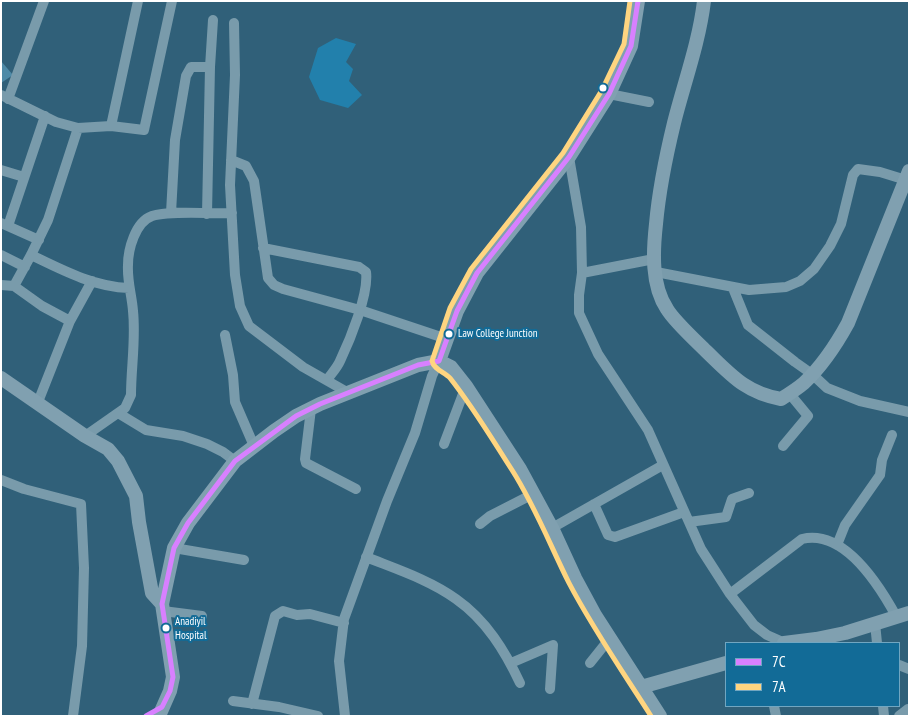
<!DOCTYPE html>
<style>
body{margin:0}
#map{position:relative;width:910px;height:717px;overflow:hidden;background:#306079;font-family:"PT Sans Narrow",sans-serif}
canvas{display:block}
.frame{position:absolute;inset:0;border:2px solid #fff;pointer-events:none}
.legend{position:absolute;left:725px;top:642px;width:175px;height:65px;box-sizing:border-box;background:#126b97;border:1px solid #71a6c1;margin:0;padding:6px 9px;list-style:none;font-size:15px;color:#fff}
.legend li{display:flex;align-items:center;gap:10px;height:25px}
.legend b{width:25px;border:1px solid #71a6c1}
</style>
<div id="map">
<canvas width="910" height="717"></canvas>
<div class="frame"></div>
<ul class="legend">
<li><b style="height:6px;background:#d880ff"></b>7C</li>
<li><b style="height:6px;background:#ffd580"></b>7A</li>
</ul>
</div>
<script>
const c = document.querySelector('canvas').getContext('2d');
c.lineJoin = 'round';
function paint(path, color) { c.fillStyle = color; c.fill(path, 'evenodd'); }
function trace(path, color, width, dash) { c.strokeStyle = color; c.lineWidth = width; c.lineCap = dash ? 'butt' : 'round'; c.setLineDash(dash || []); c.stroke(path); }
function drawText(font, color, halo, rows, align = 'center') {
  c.font = font + ' "PT Sans Narrow",sans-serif'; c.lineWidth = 4; c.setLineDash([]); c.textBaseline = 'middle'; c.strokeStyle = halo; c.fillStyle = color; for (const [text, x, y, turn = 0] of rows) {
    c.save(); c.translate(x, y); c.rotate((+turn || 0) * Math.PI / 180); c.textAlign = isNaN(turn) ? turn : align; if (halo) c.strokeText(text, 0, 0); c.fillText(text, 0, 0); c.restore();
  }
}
const green = new Path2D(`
 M 336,38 L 356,44 L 346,62 L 353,69 L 349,81 L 362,95 L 348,108 L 320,100 L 309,77 L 318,48 Z`);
const water = new Path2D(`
 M 1,61 L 13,75 L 1,83 Z`);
const street = new Path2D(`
 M 234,23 L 235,75 L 230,185 L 235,275 L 240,306 L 249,326 L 303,367 L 347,392
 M 609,94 L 649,102
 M 1,95 L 56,122 L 78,128
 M 8,99 L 44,1
 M 111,126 L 138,1
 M 569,157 L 581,227 L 582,273 L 579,295 L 579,313 L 598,354 L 648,430 L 701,549 L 730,594 L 754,625 L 767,635 L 785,643
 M 231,160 L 246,166 L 254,181 L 268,278 L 274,285 L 283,289 L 360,310 L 447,339
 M 1,170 L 24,177
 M 171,213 L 175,140 L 186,76 L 191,67 L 210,67
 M 207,214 L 210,67 L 213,20
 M 1,223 L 39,240
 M 8,226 L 45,116
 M 263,248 L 359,267 L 366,272 C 369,294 350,340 340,361 C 337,368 331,374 327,380
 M 1,255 L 25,267
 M 31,255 C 62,270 94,287 129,288
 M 656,272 L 749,290 L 786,287 L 800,281 L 814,269 L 830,246 L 841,224 L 853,175 L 858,169 L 880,172 L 906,180
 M 582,273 L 654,259
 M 1,285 L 14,286 L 31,255 L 48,220 L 78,128 L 111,126 L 144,130 L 172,1
 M 14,286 L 42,306 L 70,321
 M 733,288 L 748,325 L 795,362 L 812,374 L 827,388 L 860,401 L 909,412
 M 225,335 L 233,375 L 235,402 L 254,446
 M 38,402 L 70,321 L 92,281
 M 311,409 L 305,459 L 306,463 L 356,489
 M 118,413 L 146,430 L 183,436 L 207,444 L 223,452 L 235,461
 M 85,436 L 125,408 L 131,395 C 131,368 136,339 133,311 C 132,296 127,281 128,265 C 128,250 135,222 152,216 C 170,210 211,214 232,213
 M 444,444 L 466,386
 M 783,446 L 808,416 L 789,393
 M 1,480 L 24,489 L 81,504 L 84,568 L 82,646 L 73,716
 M 594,504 L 608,535 L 615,537 L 684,512
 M 689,522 L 726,517 L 732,499 L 749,493
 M 480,524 L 490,516 L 533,494
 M 552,528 L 663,465
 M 837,545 L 845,525 L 880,475 L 882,460 L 892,435
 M 174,548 L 244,560
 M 366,557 C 396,569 430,580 456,599 C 486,620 505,651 520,683
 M 730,594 L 802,539 C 844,529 879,585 896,616
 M 163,611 L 202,616
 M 875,623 L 877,643
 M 511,663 L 553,645 L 550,689
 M 590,663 L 610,638
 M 899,665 L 909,669
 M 233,701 L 279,707 L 318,716
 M 252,704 L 275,616 L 283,611 L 297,615 L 310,614 L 344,623
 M 774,706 L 776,716
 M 883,706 L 884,716
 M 345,716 L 339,661 L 344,619 L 387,501 L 415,433 L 432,376 L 439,361
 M 899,716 L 908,709`);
const secondary = new Path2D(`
 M 704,1 C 699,43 684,83 674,123 C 666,156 659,190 656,224 C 653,251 651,285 667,309 C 674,321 696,341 706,351 C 731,375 746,393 781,399 C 789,394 797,389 804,383 C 822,366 836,345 848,323 L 909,171
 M 439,361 L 451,367 L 466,386 L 520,469 L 552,528 L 575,578 L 595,615 L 660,716
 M 439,361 L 457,311 L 477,273 L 569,157 L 609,94 L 631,46 L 638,1
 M 1,378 L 85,436 L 108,449 L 118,461 L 136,496 L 139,522 L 152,593 L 162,604
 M 784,643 L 816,639 L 845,633 L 909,613
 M 641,687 L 726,663
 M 159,716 L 170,691 L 173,677 L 162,604 L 174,548 L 188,523 L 235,461 L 274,431 L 296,416 L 320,404 L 418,365 L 439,361`);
const bus1 = new Path2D(`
 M 146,716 L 162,707 L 170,691 L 173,677 L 162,604 L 174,548 L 188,523 L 235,461 L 296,416 L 320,404 L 418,365 L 439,361 L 457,311 L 477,273 L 569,157 L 609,94 L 631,46 L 638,1`);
const bus2 = new Path2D(`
 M 630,1 L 624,44 L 602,90 L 563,153 L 471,269 L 450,308 L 432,361 C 434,370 445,372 450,378 C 473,407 492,439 512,470 C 535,506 550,545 569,583 C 593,629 623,672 651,716`);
const markers = [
 [603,88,4.5,"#fff"],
 [449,334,4.5,"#fff"],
 [166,628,4.5,"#fff"]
];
const busNames = [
 ["Law College Junction",458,334],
 ["Anadiyil",175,622],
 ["Hospital",175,636]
];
paint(green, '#2280ac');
paint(water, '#4e8aa7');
trace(street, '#799bab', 10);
trace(secondary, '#80a0b0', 14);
trace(bus1, '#d880ff', 5);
trace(bus2, '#ffd580', 5);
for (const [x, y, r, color] of markers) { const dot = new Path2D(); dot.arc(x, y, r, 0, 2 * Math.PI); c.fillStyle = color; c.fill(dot); trace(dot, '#126b97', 2); }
drawText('11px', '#fff', '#126b97', busNames, 'left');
</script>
